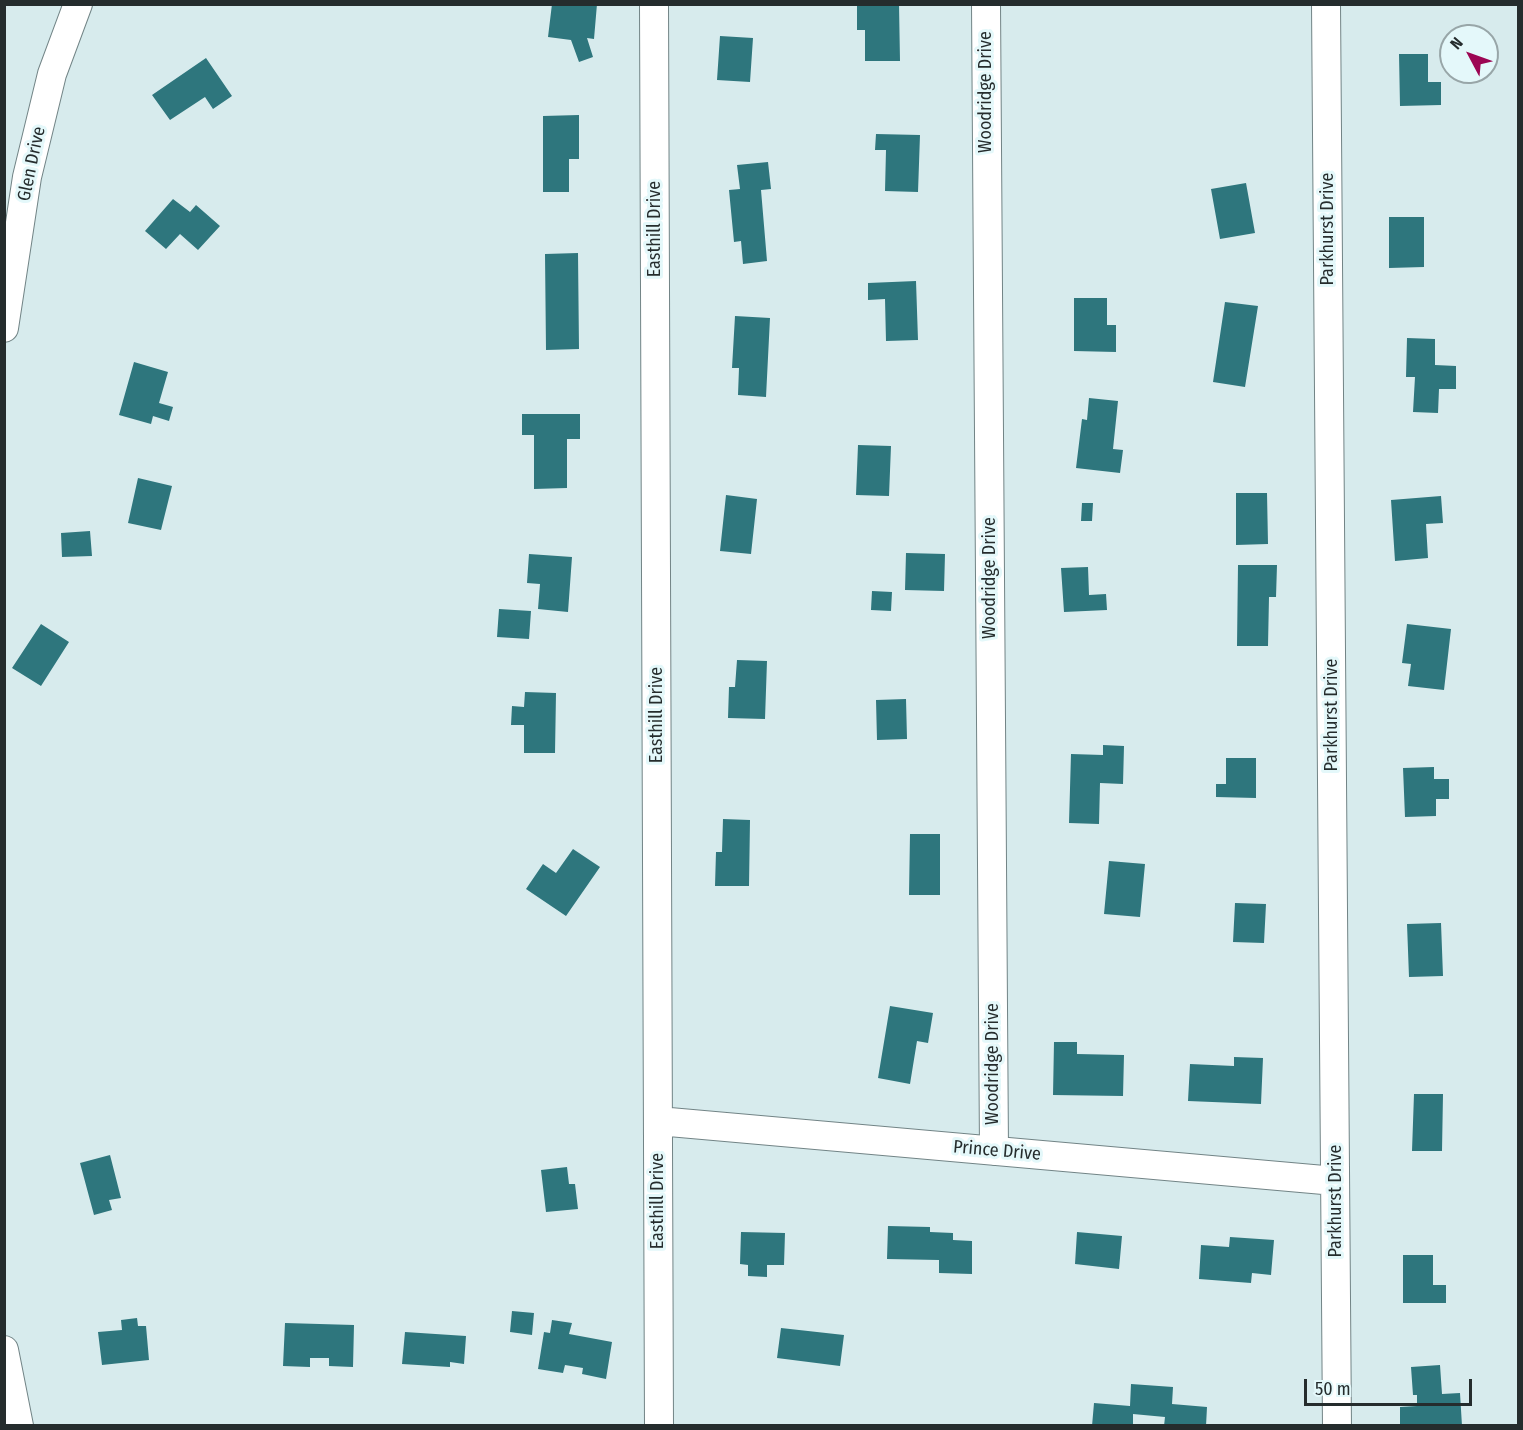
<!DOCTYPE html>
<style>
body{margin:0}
#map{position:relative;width:1523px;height:1430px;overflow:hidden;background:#d7ebed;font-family:"Fira Sans Condensed",sans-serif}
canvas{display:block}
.frame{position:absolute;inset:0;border:6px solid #252c2d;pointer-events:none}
.north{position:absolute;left:1439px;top:24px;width:60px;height:60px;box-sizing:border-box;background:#e4f8fa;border:2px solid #98a6a8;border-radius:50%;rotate:311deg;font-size:16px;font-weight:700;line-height:24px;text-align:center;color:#252c2d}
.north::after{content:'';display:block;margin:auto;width:21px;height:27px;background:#9c0653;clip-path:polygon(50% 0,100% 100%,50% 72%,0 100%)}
.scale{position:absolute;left:1304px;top:1379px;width:168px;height:27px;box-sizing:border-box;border:3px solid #252c2d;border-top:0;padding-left:8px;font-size:18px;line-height:21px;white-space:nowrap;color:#252c2d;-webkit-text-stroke:4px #e4f8fa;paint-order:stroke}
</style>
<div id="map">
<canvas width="1523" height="1430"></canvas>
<div class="frame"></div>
<div class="north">N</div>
<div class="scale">50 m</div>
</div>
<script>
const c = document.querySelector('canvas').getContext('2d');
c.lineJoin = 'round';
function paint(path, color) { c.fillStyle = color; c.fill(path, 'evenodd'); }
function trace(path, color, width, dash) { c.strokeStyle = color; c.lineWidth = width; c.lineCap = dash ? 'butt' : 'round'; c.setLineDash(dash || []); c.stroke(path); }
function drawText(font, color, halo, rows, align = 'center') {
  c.font = font + ' "Fira Sans Condensed",sans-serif'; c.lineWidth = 6; c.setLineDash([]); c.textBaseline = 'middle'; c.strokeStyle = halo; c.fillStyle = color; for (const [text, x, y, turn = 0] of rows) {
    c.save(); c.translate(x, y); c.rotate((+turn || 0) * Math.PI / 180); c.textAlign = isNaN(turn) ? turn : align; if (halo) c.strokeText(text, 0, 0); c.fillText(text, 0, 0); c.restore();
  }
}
const building = new Path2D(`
 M 552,4 L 597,4 L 594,39 L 587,38 L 593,57 L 579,62 L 571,40 L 548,37 Z
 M 868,4 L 899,4 L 900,61 L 865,61 L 865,30 L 857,30 L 857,5 Z
 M 720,36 L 753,38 L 750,82 L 717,80 Z
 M 1399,54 L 1428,54 L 1428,82 L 1441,82 L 1441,105 L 1400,106 Z
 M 206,58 L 232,96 L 213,109 L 205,97 L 170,120 L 152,95 Z
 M 579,115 L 579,159 L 569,159 L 569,192 L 543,192 L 543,116 Z
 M 876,134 L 920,135 L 918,192 L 885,191 L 886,150 L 875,150 Z
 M 768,162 L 771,189 L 761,190 L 767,261 L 743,264 L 741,241 L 734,242 L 729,190 L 740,189 L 737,165 Z
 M 1246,183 L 1255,233 L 1220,239 L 1211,189 Z
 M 173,199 L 190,212 L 196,205 L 220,226 L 198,250 L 180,234 L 166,249 L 145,231 Z
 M 1389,217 L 1424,217 L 1424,267 L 1389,268 Z
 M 578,253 L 579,349 L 546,350 L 545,254 Z
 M 916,281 L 918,340 L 886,341 L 885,299 L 868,300 L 868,283 Z
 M 1074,298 L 1107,298 L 1107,325 L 1116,325 L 1116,352 L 1074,351 Z
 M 1225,302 L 1258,306 L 1245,387 L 1213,382 Z
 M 735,316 L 770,318 L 766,397 L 738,395 L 739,368 L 732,368 Z
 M 1407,338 L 1435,339 L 1435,365 L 1456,366 L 1456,389 L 1439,389 L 1438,413 L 1413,412 L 1415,377 L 1406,377 Z
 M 134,362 L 168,372 L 159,403 L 173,407 L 169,421 L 153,416 L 151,424 L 119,415 Z
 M 1089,398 L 1118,401 L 1113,449 L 1123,450 L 1120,473 L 1076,468 L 1082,419 L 1087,420 Z
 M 522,414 L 580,414 L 580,439 L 567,439 L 567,488 L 534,489 L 534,435 L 522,435 Z
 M 858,445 L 891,446 L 889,496 L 856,495 Z
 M 138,478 L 172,486 L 161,530 L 128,523 Z
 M 1236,493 L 1267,493 L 1268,544 L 1236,545 Z
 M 726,495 L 757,499 L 751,554 L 720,551 Z
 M 1441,496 L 1443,523 L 1426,524 L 1428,558 L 1395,561 L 1391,500 Z
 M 1082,503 L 1093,503 L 1092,521 L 1081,521 Z
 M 90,531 L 92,556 L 62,557 L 61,533 Z
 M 906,553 L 945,554 L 944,591 L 905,590 Z
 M 529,554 L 572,557 L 568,612 L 538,609 L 540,584 L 527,583 Z
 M 1238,565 L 1277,565 L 1276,597 L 1269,597 L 1268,646 L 1237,646 Z
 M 1088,567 L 1089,595 L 1106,594 L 1107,610 L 1064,612 L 1061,568 Z
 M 872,591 L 892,592 L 891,611 L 871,610 Z
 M 499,609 L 531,611 L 529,639 L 497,637 Z
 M 41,624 L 69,642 L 41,686 L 12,668 Z
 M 1407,624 L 1451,629 L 1444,690 L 1408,686 L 1411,664 L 1402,663 Z
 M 737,660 L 767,661 L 765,719 L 728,718 L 729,687 L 735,687 Z
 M 525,692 L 556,693 L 555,753 L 524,753 L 524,725 L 511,725 L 512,706 L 524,707 Z
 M 906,699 L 907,739 L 877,740 L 876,700 Z
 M 1103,745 L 1124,746 L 1123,784 L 1100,783 L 1099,824 L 1069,823 L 1071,754 L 1103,755 Z
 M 1226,758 L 1256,758 L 1256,798 L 1216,797 L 1216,784 L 1226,784 Z
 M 1434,767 L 1434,779 L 1449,779 L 1449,799 L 1436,799 L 1436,816 L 1405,817 L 1403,768 Z
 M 723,819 L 750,820 L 749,886 L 715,886 L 716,852 L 722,852 Z
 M 910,834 L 940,834 L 940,895 L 909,895 Z
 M 573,849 L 600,867 L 566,916 L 526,889 L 543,864 L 556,873 Z
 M 1109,861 L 1145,864 L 1140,917 L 1104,914 Z
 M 1235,903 L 1266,904 L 1264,943 L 1233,942 Z
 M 1441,923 L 1443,976 L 1409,977 L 1407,924 Z
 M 890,1006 L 933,1013 L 928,1043 L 917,1041 L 910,1084 L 878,1078 Z
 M 1054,1042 L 1077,1042 L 1077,1054 L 1124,1055 L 1123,1096 L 1053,1095 Z
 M 1234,1057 L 1263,1058 L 1261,1104 L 1188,1101 L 1190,1064 L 1234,1066 Z
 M 1414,1094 L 1443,1094 L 1442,1151 L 1412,1151 Z
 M 110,1155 L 121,1198 L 109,1200 L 112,1210 L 94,1215 L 80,1163 Z
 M 567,1167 L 569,1184 L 575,1184 L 578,1209 L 546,1212 L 541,1170 Z
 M 888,1226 L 930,1227 L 930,1232 L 953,1233 L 953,1240 L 972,1241 L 972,1274 L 939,1273 L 939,1260 L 887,1259 Z
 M 741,1232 L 785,1233 L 784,1265 L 767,1265 L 767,1277 L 748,1276 L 748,1265 L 740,1264 Z
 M 1077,1232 L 1122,1236 L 1119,1269 L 1075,1264 Z
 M 1230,1237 L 1274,1240 L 1271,1275 L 1252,1273 L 1251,1283 L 1199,1279 L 1201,1245 L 1229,1247 Z
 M 1403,1255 L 1433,1255 L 1433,1285 L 1446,1285 L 1446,1303 L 1403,1303 Z
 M 512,1311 L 534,1313 L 532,1335 L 510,1332 Z
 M 137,1318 L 138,1326 L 146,1326 L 149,1360 L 102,1365 L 98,1332 L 122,1330 L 121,1320 Z
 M 552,1320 L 572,1323 L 569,1334 L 612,1342 L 606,1379 L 582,1374 L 583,1368 L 565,1365 L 563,1373 L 538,1369 L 544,1332 L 550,1333 Z
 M 285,1323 L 354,1325 L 353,1367 L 329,1366 L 329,1358 L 310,1358 L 310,1367 L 283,1366 Z
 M 781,1328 L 844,1335 L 840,1366 L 777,1358 Z
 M 405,1332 L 466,1336 L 464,1364 L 450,1362 L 450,1367 L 402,1364 Z
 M 1440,1365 L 1442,1394 L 1460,1393 L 1462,1426 L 1400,1426 L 1400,1407 L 1417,1406 L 1417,1395 L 1413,1395 L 1411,1367 Z
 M 1131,1384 L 1173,1387 L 1172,1404 L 1207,1407 L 1206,1426 L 1164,1426 L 1165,1417 L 1133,1414 L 1133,1426 L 1092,1426 L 1094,1403 L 1130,1406 Z`);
const minor = new Path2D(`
 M 654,4 L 659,1426
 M 986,4 L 994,1151
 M 1326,4 L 1337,1426
 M 4,328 L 27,177 L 52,74 L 78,4
 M 658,1121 L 1335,1181
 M 4,1350 L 19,1426`);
const streetNames = [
 ["Woodridge Drive",986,92,-90],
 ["Glen Drive",32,164,-78],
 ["Easthill Drive",655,229,-90],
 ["Parkhurst Drive",1328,229,-90],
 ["Woodridge Drive",990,578,-90],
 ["Easthill Drive",657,715,-90],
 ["Parkhurst Drive",1332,715,-90],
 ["Woodridge Drive",993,1064,-90],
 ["Prince Drive",997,1151,5],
 ["Easthill Drive",658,1201,-90],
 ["Parkhurst Drive",1336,1201,-90]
];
paint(building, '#2e767d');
trace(minor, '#728486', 30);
trace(minor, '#fff', 28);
drawText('18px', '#252c2d', '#e4f8fa', streetNames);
</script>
